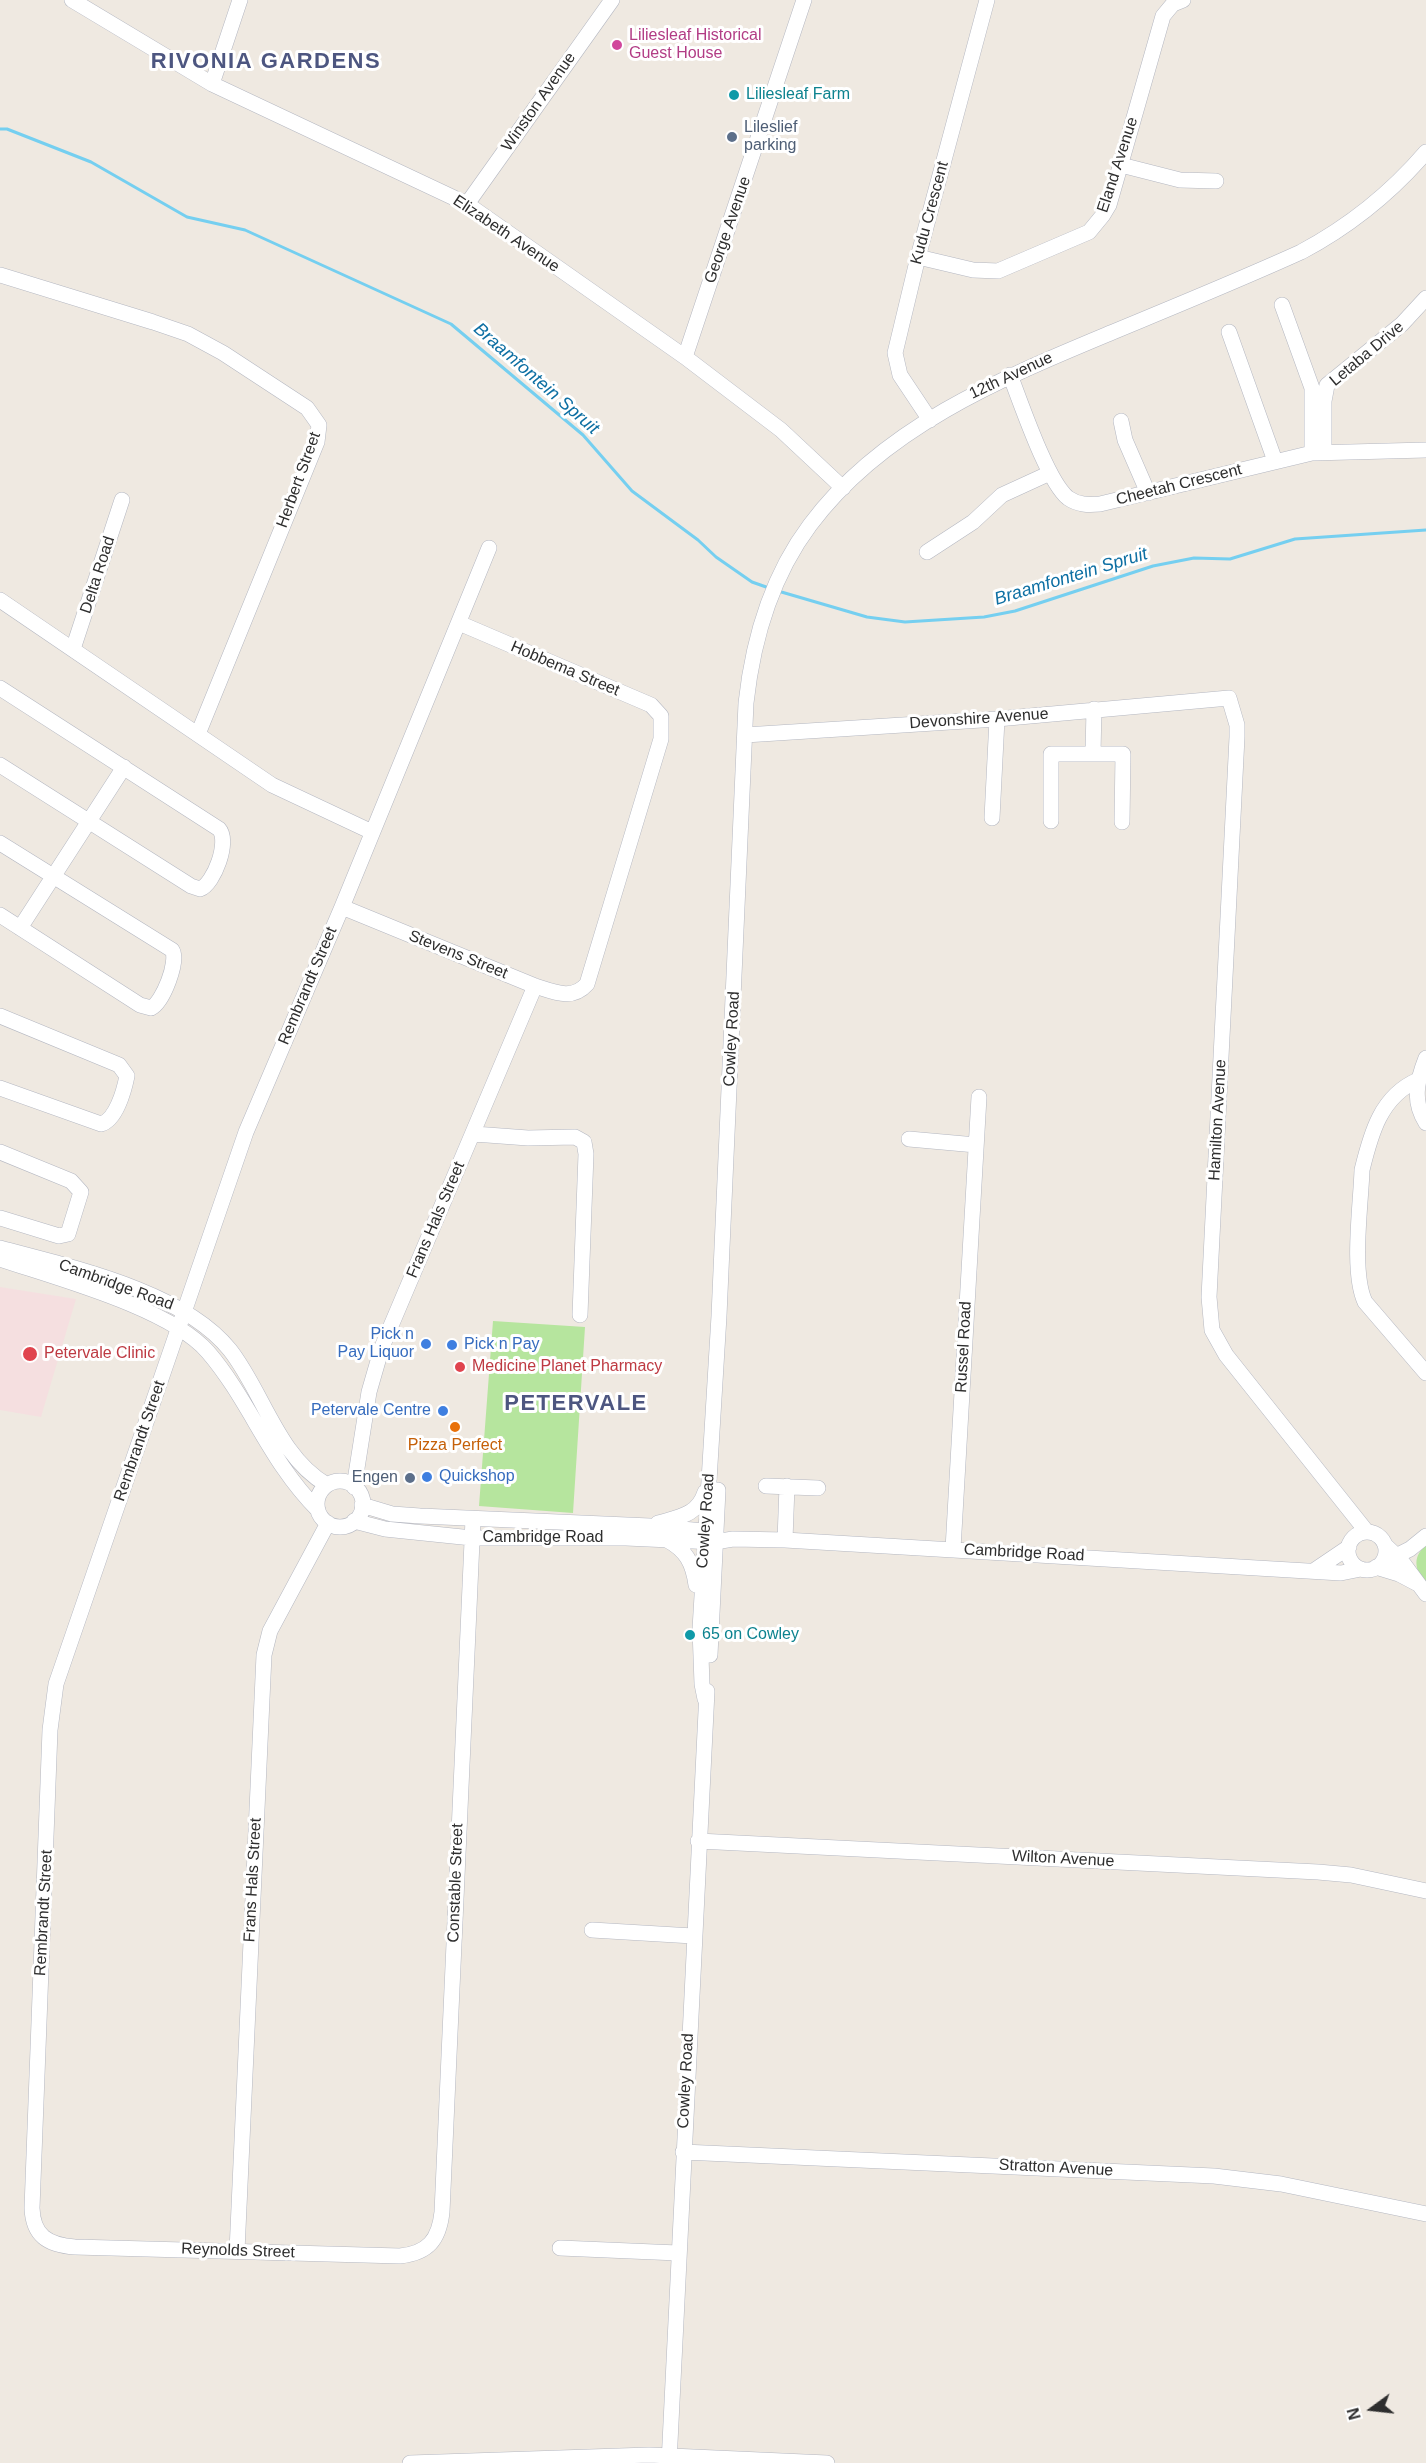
<!DOCTYPE html>
<style>
body{margin:0}
#map{position:relative;width:1426px;height:2463px;overflow:hidden;background:#efe9e1;font-family:Helvetica,sans-serif}
canvas{display:block}
.north{position:absolute;left:1342px;top:2379px;width:60px;height:60px;-webkit-text-stroke:4px #fff;paint-order:stroke;rotate:255deg;font-size:16px;font-weight:700;line-height:24px;text-align:center;color:#2e2e2e}
.north::after{content:'';display:block;margin:auto;width:21px;height:27px;background:#2e2e2e;clip-path:polygon(50% 0,100% 100%,50% 72%,0 100%)}
</style>
<div id="map">
<canvas width="1426" height="2463"></canvas>
<div class="north">N</div>
</div>
<script>
const c = document.querySelector('canvas').getContext('2d');
c.lineJoin = 'round';
function paint(path, color) { c.fillStyle = color; c.fill(path, 'evenodd'); }
function trace(path, color, width, dash) { c.strokeStyle = color; c.lineWidth = width; c.lineCap = dash ? 'butt' : 'round'; c.setLineDash(dash || []); c.stroke(path); }
function drawText(font, color, halo, rows, align = 'center') {
  c.font = font + ' Helvetica,sans-serif'; c.lineWidth = 6; c.setLineDash([]); c.textBaseline = 'middle'; c.strokeStyle = halo; c.fillStyle = color; for (const [text, x, y, turn = 0] of rows) {
    c.save(); c.translate(x, y); c.rotate((+turn || 0) * Math.PI / 180); c.textAlign = isNaN(turn) ? turn : align; if (halo) c.strokeText(text, 0, 0); c.fillText(text, 0, 0); c.restore();
  }
}
const medical = new Path2D(`
 M 0,1287 L 76,1299 L 41,1417 L 0,1410 Z`);
const green = new Path2D(`
 M 493,1321 L 585,1327 L 573,1513 L 479,1506 Z
 M 1426,1545 L 1426,1588 C 1417,1571 1410,1559 1426,1545 Z`);
const stream = new Path2D(`
 M 0,129 L 7,129 L 91,162 L 187,217 L 245,230 L 451,324 L 583,435 L 632,491 L 698,540 L 716,557 L 752,582 L 769,588
 M 778,591 L 867,617 L 905,622 L 984,617 L 1015,611 L 1153,566 L 1194,558 L 1230,559 L 1295,539 L 1426,530`);
const minor = new Path2D(`
 M 72,0 L 212,84 L 467,204 L 685,357 L 781,430 L 843,488
 M 212,84 L 240,0
 M 1121,165 L 1180,180 L 1216,181
 M 467,204 L 612,0
 M 918,257 L 973,270 L 998,271 L 1089,232 L 1103,215 L 1109,205 L 1163,16 L 1173,4 L 1183,0
 M 0,275 L 153,322 L 188,334 L 223,353 L 307,408 L 319,425 L 317,442 L 198,734
 M 1282,305 L 1312,388 L 1312,453
 M 1229,332 L 1275,461
 M 685,357 L 804,0
 M 1010,375 C 1021,403 1047,481 1068,498 C 1078,505 1088,505 1100,504 L 1312,453 L 1426,450
 M 930,420 L 900,375 L 895,353 L 918,257 L 987,0
 M 1121,421 L 1125,440 L 1148,493
 M 1324,452 L 1324,401 L 1327,385 L 1402,324 L 1426,298
 M 927,552 L 973,522 L 1002,495 L 1050,473
 M 0,600 L 272,785 L 372,832
 M 73,649 L 122,500
 M 0,688 L 219,829 C 230,841 214,884 200,889 L 191,886 L 0,765
 M 745,735 L 997,719 L 1229,698 L 1237,725 L 1237,737 L 1209,1297 L 1212,1330 L 1226,1355 L 1367,1532
 M 1093,753 L 1094,709
 M 992,818 L 997,719
 M 1051,821 L 1051,754 L 1123,754 L 1122,822
 M 0,843 L 172,950 C 179,961 163,1002 151,1008 L 140,1005 L 0,915
 M 342,907 L 535,986 C 554,992 572,1001 587,984 L 661,739 L 661,716 L 651,705 L 459,623
 M 20,928 L 124,767
 M 0,1016 L 119,1065 L 127,1076 C 124,1091 116,1120 101,1124 L 0,1088
 M 1426,1058 C 1417,1081 1412,1101 1426,1123
 M 1418,1080 C 1381,1096 1371,1133 1362,1170 C 1361,1204 1351,1272 1365,1302 L 1426,1373
 M 474,1134 L 528,1138 L 575,1137 L 584,1142 L 586,1154 L 580,1315
 M 909,1139 L 976,1145
 M 0,1152 L 71,1181 L 81,1192 L 68,1234 L 59,1236 L 0,1218
 M 0,1248 C 70,1267 183,1291 230,1350 C 263,1392 278,1457 327,1485
 M 0,1259 C 56,1278 170,1308 208,1352 C 250,1401 269,1461 318,1510
 M317 1504a23 23 0 1 1 46 0a23 23 0 1 1-46 0Z
 M 766,1486 L 818,1488
 M 354,1487 L 369,1392 L 382,1347 L 535,986
 M 362,1505 L 392,1514 L 420,1516 L 650,1526 L 714,1532
 M 473,1519 L 442,2212 C 439,2240 428,2253 400,2256 L 75,2247 C 48,2245 33,2236 32,2208 L 50,1730 L 56,1684 L 246,1132 L 342,907 L 489,548
 M 354,1521 L 385,1529 L 472,1538 L 626,1538 L 715,1542 L 733,1539 L 785,1540 L 1341,1573 L 1361,1569
 M 658,1523 C 679,1517 698,1515 705,1492
 M1348 1551a19 19 0 1 1 38 0a19 19 0 1 1-38 0Z
 M 667,1540 C 686,1550 693,1563 696,1585
 M 785,1540 L 787,1486
 M 1385,1545 L 1400,1559 L 1426,1594
 M 953,1549 L 979,1097
 M 1390,1559 L 1410,1549 L 1426,1536
 M 1376,1567 L 1399,1574 L 1416,1583
 M 1315,1570 L 1349,1547
 M 710,1655 L 718,1490
 M 705,1699 L 702,1684 L 700,1629 L 719,1316 L 746,703 C 753,639 771,577 810,525 C 882,428 1000,379 1108,334 C 1173,307 1237,281 1301,252 C 1350,226 1390,194 1426,152
 M 698,1841 L 1318,1872 L 1351,1875 L 1426,1891
 M 592,1930 L 693,1936
 M 683,2152 L 1214,2176 L 1281,2184 L 1426,2214
 M 560,2248 L 678,2253
 M 237,2251 L 264,1655 L 270,1631 L 328,1523
 M 410,2463 L 649,2455 L 827,2463
 M 669,2463 L 707,1691`);
const markers = [
 [617,45,6,"#d1479c"],
 [734,95,6,"#0f9aa8"],
 [732,137,6,"#5c6f8a"],
 [426,1344,6,"#3f7fe0"],
 [452,1345,6,"#3f7fe0"],
 [30,1354,8,"#e0444e"],
 [460,1367,6,"#e0444e"],
 [443,1411,6,"#3f7fe0"],
 [455,1427,6,"#e8710a"],
 [427,1477,6,"#3f7fe0"],
 [410,1478,6,"#5c6f8a"],
 [690,1635,6,"#0f9aa8"]
];
const hotelNames = [
 ["Liliesleaf Historical",629,36],
 ["Guest House",629,54]
];
const cultureNames = [
 ["Liliesleaf Farm",746,95],
 ["65 on Cowley",702,1635]
];
const streetNames = [
 ["Winston Avenue",539,102,-55],
 ["Eland Avenue",1118,165,-72],
 ["Kudu Crescent",930,213,-75],
 ["George Avenue",728,230,-71],
 ["Elizabeth Avenue",506,234,34],
 ["Letaba Drive",1367,354,-40],
 ["12th Avenue",1011,376,-25],
 ["Herbert Street",299,480,-70],
 ["Cheetah Crescent",1179,485,-14],
 ["Delta Road",98,575,-72],
 ["Hobbema Street",565,669,23],
 ["Devonshire Avenue",979,719,-4],
 ["Stevens Street",458,955,22],
 ["Rembrandt Street",308,986,-67],
 ["Cowley Road",732,1039,-87],
 ["Hamilton Avenue",1218,1120,-87],
 ["Frans Hals Street",436,1220,-67],
 ["Cambridge Road",116,1285,20],
 ["Russel Road",964,1347,-87],
 ["Rembrandt Street",140,1441,-71],
 ["Cowley Road",706,1521,-86],
 ["Cambridge Road",543,1538],
 ["Cambridge Road",1024,1553,3],
 ["Wilton Avenue",1063,1859,3],
 ["Frans Hals Street",253,1880,-87],
 ["Constable Street",456,1883,-88],
 ["Rembrandt Street",44,1913,-87],
 ["Cowley Road",686,2081,-87],
 ["Stratton Avenue",1056,2168,3],
 ["Reynolds Street",238,2251,2]
];
const serviceNames = [
 ["Lileslief",744,128],
 ["parking",744,146],
 ["Engen",398,1478,"right"]
];
const shopNames = [
 ["Pick n",414,1335],
 ["Pay Liquor",414,1353],
 ["Pick n Pay",464,1345,"left"],
 ["Petervale Centre",431,1411],
 ["Quickshop",439,1477,"left"]
];
const healthNames = [
 ["Petervale Clinic",44,1354],
 ["Medicine Planet Pharmacy",472,1367]
];
const foodNames = [
 ["Pizza Perfect",455,1446]
];
const waterNames = [
 ["Braamfontein Spruit",536,379,41],
 ["Braamfontein Spruit",1071,577,-17]
];
const districtNames = [
 ["RIVONIA GARDENS",266,62],
 ["PETERVALE",576,1404]
];
paint(medical, '#f5dfe0');
paint(green, '#b6e59e');
trace(stream, '#75cff0', 3);
trace(minor, '#b4b7c1', 16);
trace(minor, '#fff', 15);
for (const [x, y, r, color] of markers) { const dot = new Path2D(); dot.arc(x, y, r, 0, 2 * Math.PI); c.fillStyle = color; c.fill(dot); trace(dot, '#fff', 2); }
drawText('16px', '#b23c85', '#fff', hotelNames, 'left');
drawText('16px', '#0d838f', '#fff', cultureNames, 'left');
drawText('16px', '#2e2e2e', '#fff', streetNames);
drawText('16px', '#4e5e75', '#fff', serviceNames, 'left');
drawText('16px', '#366cbe', '#fff', shopNames, 'right');
drawText('16px', '#be3a42', '#fff', healthNames, 'left');
drawText('16px', '#c56008', '#fff', foodNames);
drawText('italic 18px', '#0d6fa3', '#fff', waterNames);
c.letterSpacing = '1.5px';
drawText('bold 22px', '#4d5680', '#fff', districtNames);
c.letterSpacing = '0px';
</script>
